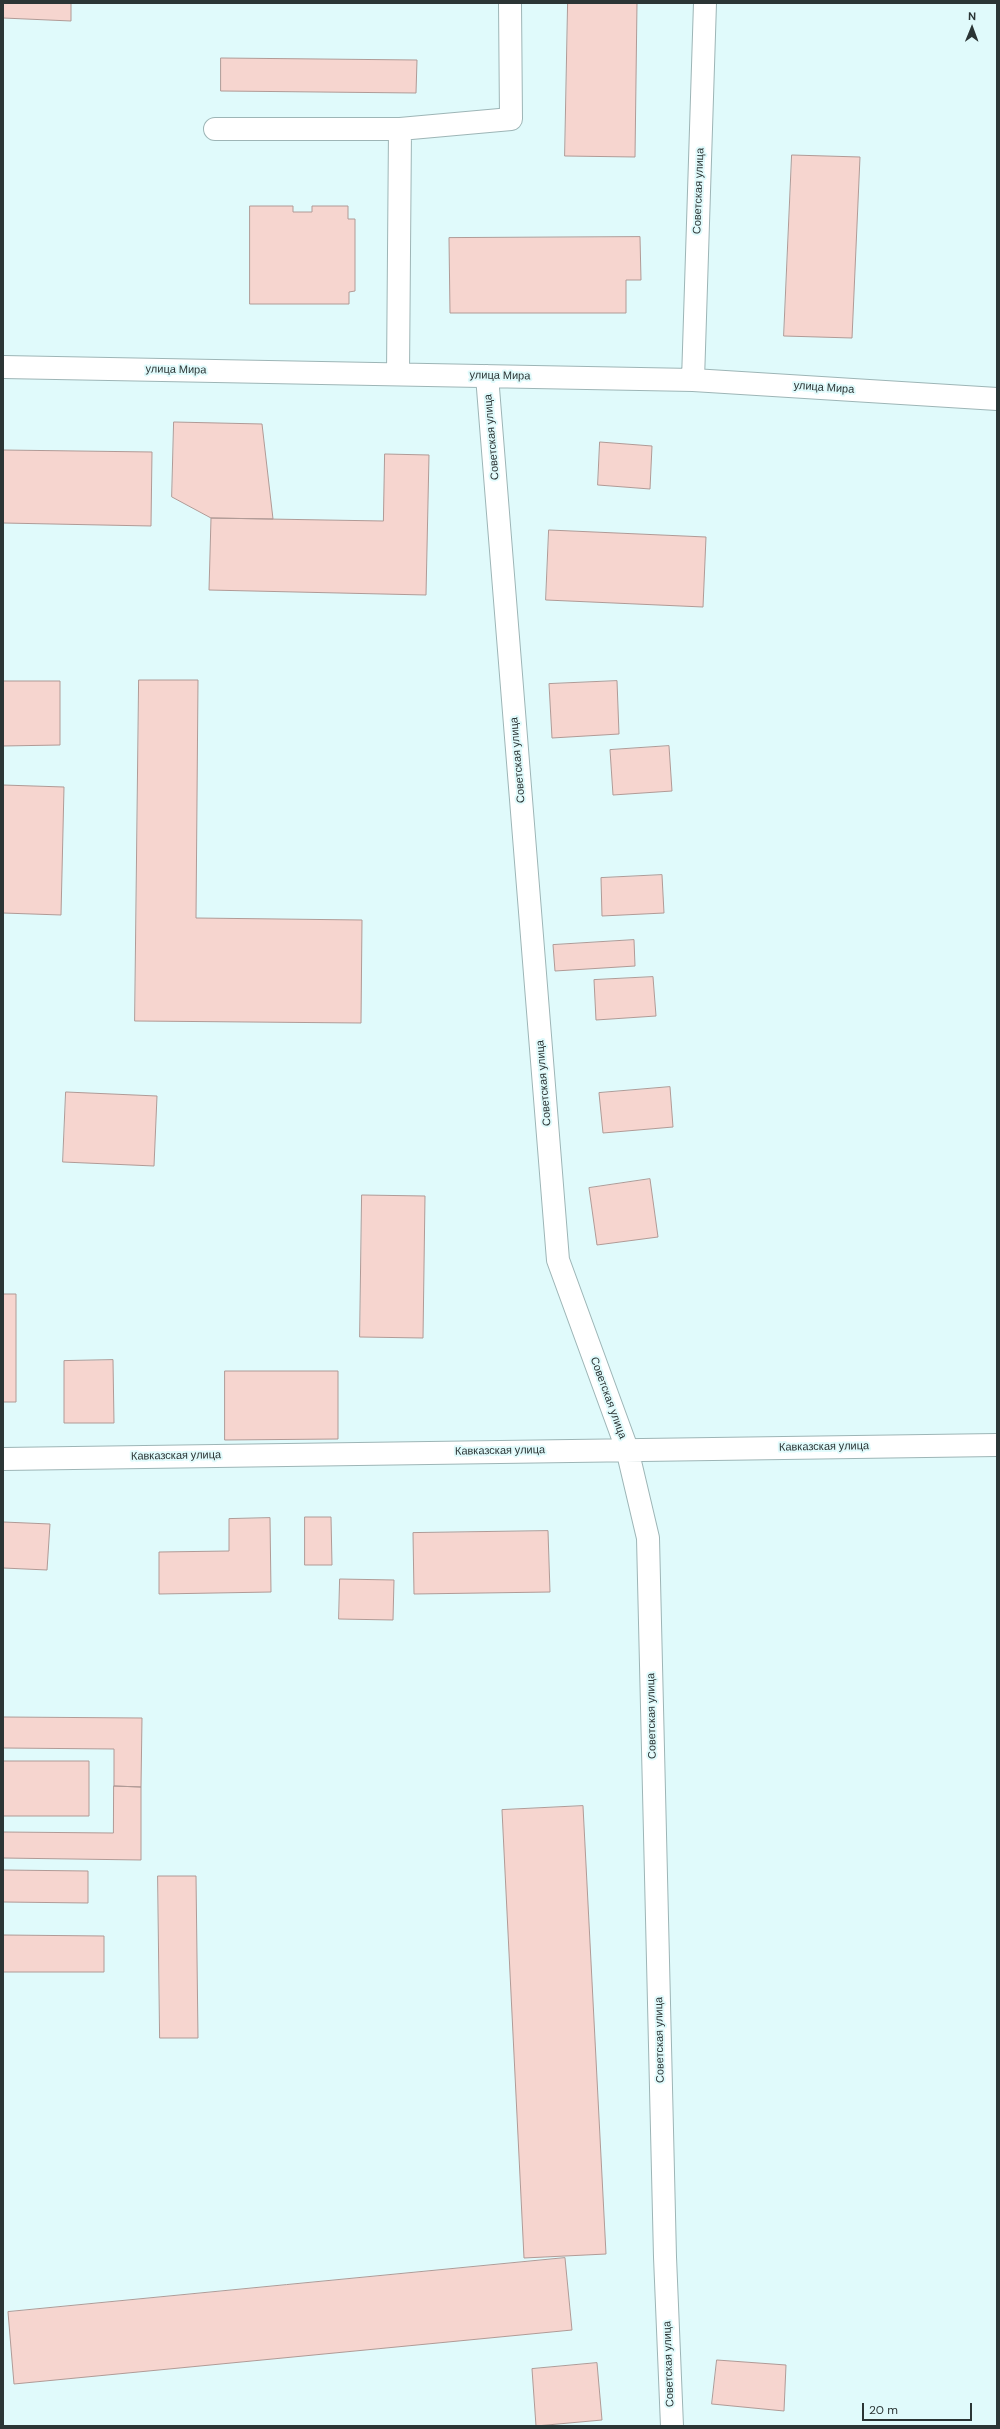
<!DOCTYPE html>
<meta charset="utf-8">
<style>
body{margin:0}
#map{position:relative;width:1000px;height:2429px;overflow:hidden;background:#e0fafb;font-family:"DM Sans",sans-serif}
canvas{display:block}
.frame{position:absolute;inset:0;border:4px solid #2b3535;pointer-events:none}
.north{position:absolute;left:952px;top:8px;width:40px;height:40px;-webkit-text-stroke:3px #e0fafb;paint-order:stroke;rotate:1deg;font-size:11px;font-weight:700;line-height:16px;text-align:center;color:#2b3535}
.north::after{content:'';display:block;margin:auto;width:14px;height:18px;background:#2b3535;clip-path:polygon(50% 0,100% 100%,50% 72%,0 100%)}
.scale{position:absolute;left:862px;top:2403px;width:110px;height:18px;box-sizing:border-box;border:2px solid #2b3535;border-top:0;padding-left:5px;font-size:12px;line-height:14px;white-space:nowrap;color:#2b3535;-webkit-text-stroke:3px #e0fafb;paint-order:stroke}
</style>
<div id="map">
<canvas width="1000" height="2429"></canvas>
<div class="frame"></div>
<div class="north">N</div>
<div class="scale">20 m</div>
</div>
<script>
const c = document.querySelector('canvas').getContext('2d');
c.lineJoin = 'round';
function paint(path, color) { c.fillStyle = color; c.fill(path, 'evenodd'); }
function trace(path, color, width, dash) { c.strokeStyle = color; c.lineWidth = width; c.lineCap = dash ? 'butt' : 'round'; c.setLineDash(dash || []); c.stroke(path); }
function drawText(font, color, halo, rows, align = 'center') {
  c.font = font + ' "DM Sans",sans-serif'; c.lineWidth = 4; c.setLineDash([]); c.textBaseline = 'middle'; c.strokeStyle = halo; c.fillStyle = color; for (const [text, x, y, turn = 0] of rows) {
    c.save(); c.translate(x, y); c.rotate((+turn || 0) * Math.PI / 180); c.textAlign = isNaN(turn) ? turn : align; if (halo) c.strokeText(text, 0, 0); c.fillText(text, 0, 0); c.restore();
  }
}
const building = new Path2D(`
 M 3,3 L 71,3 L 71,21 L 3,18 Z
 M 568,3 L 637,3 L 635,157 L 565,156 Z
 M 221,58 L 417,60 L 416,93 L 221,91 Z
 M 792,155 L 860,157 L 852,338 L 784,336 Z
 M 250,206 L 293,206 L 293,212 L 312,212 L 312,206 L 348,206 L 348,219 L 355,219 L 355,291 L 349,292 L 349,304 L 250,304 Z
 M 640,237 L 641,280 L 626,280 L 626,313 L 450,313 L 449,238 Z
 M 174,422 L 262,424 L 273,519 L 211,518 L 172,497 Z
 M 600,442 L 652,446 L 650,489 L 598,485 Z
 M 3,450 L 152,452 L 151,526 L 3,523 Z
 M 385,454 L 429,455 L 426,595 L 209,590 L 211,518 L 383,521 Z
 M 549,530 L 706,537 L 703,607 L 546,600 Z
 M 139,680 L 198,680 L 196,918 L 362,920 L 361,1023 L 135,1021 Z
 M 3,681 L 60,681 L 60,745 L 3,746 Z
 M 617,681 L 619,734 L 552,738 L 549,684 Z
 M 669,746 L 672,791 L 613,795 L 610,750 Z
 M 3,785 L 64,787 L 61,915 L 3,913 Z
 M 662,875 L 664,913 L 602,916 L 601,878 Z
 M 634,940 L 635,966 L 555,971 L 553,945 Z
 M 653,977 L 656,1016 L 596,1020 L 594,980 Z
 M 670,1087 L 673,1127 L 603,1133 L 599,1093 Z
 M 66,1092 L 157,1096 L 154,1166 L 63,1162 Z
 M 650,1179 L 658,1237 L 597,1245 L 589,1188 Z
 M 362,1195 L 425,1196 L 423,1338 L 360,1337 Z
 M 3,1294 L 16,1294 L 16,1402 L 3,1402 Z
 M 113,1360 L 114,1423 L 64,1423 L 64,1361 Z
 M 225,1371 L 338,1371 L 338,1439 L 225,1440 Z
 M 305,1517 L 331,1517 L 332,1565 L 305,1565 Z
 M 270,1518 L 271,1592 L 159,1594 L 159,1552 L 229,1551 L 229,1519 Z
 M 3,1522 L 50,1524 L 47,1570 L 3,1568 Z
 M 548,1531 L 550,1592 L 414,1594 L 413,1533 Z
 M 340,1579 L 394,1580 L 393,1620 L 339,1619 Z
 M 3,1717 L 142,1718 L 141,1787 L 114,1786 L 114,1749 L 3,1748 Z
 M 3,1761 L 89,1761 L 89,1816 L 3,1816 Z
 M 114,1786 L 141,1787 L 141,1860 L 3,1858 L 3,1832 L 113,1833 Z
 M 583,1806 L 606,2254 L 524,2258 L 502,1810 Z
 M 3,1870 L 88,1871 L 88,1903 L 3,1902 Z
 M 158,1876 L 196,1876 L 198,2038 L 160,2038 Z
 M 3,1935 L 104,1936 L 104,1972 L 3,1972 Z
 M 565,2258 L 572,2330 L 14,2384 L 8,2312 Z
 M 717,2360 L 786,2365 L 784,2411 L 712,2404 Z
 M 597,2363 L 602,2420 L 536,2426 L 532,2369 Z`);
const minor = new Path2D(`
 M 215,129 L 400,129
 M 3,367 L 693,380 L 997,399
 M 398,374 L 400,129 L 511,119 L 510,3
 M 487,376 L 558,1260 L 627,1449 L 648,1538 L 665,2257 L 672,2426
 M 693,380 L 705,3
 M 3,1459 L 997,1445`);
const streetNames = [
 ["Советская улица",699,191,-88],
 ["улица Мира",176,370,1],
 ["улица Мира",500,376,1],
 ["улица Мира",824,388,4],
 ["Советская улица",492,437,-95],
 ["Советская улица",518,760,-95],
 ["Советская улица",544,1083,-95],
 ["Советская улица",608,1398,70],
 ["Кавказская улица",824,1447,-1],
 ["Кавказская улица",500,1451,-1],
 ["Кавказская улица",176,1456,-1],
 ["Советская улица",652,1716,-91],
 ["Советская улица",660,2040,-91],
 ["Советская улица",669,2364,-92]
];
paint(building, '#f6d5cf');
trace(building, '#b09a96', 1);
trace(minor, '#9db5b6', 24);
trace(minor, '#fff', 22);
drawText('11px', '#2b3535', '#e0fafb', streetNames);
</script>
